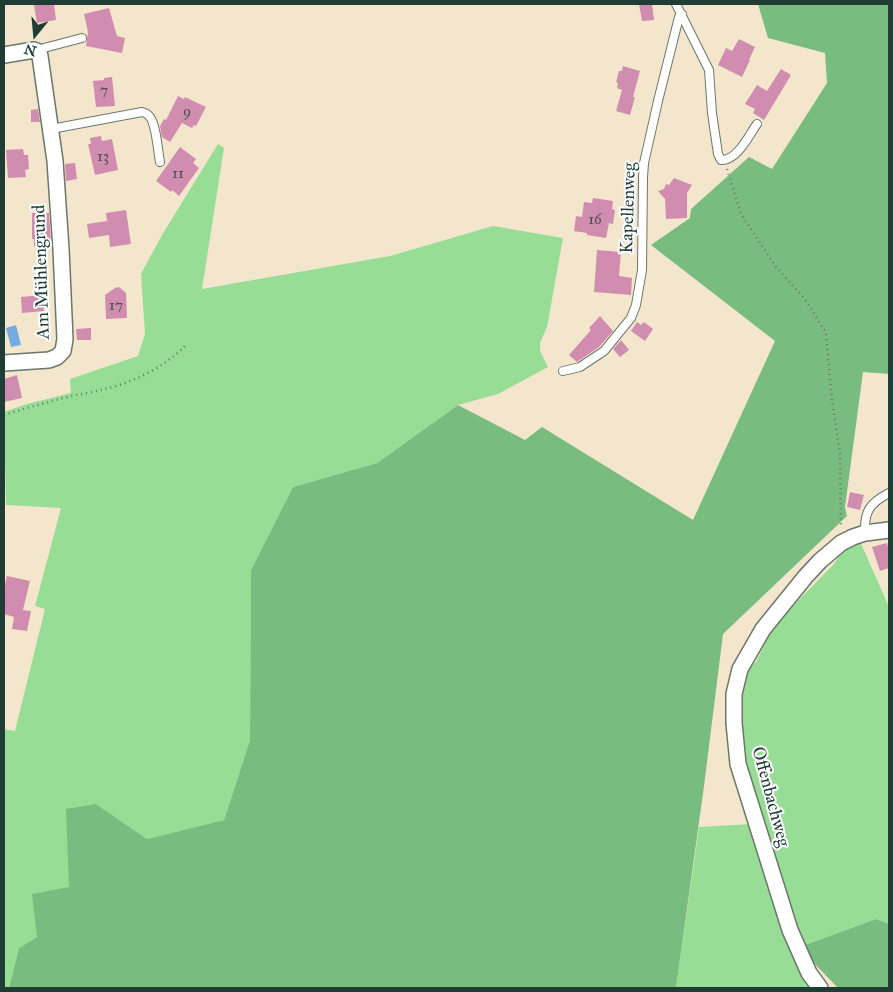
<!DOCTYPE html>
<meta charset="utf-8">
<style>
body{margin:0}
#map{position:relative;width:893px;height:992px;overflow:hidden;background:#f3e6cd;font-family:"IM FELL Great Primer",serif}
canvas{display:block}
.frame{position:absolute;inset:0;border:5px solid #1f3d34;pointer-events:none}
.north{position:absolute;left:10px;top:10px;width:50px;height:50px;-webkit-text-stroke:4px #fff;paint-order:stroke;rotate:197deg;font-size:14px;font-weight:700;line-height:20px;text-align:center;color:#1f3d34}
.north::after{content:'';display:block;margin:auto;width:18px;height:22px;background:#1f3d34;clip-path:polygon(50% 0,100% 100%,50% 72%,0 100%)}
</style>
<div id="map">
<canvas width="893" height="992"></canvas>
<div class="frame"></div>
<div class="north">N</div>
</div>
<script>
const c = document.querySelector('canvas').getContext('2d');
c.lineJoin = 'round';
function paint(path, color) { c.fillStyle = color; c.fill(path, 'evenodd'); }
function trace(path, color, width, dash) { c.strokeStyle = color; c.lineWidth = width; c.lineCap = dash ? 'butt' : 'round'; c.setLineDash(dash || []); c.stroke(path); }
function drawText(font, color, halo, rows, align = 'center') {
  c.font = font + ' "IM FELL Great Primer",serif'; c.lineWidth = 4; c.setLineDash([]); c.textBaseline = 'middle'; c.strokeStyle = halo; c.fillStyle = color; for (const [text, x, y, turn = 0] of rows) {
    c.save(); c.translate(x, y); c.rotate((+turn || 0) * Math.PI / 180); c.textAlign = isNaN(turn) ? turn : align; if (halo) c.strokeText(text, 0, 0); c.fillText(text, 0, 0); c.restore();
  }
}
const green = new Path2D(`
 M 218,144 L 224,148 L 202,289 L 390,256 L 493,226 L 563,238 L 547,327 L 540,343 L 540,351 L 548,367 L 498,394 L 458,405 L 377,463 L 293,487 L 251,570 L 250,740 L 224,820 L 147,839 L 96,804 L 69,887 L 37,937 L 19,948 L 9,988 L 4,988 L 4,729 L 15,731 L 45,609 L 35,606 L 61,508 L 6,505 L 4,412 L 27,404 L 71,393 L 70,379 L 138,356 L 145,334 L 141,274 L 162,235 Z
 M 859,539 L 889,607 L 889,924 L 876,919 L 805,945 L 798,944 L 745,768 L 738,704 L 747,670 L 756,662 L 770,633 L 788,611 L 833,565 L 842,552 Z
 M 752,824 L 789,944 L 811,988 L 676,988 L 699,827 Z`);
const forest = new Path2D(`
 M 758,4 L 889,4 L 889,374 L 863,372 L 845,507 L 847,516 L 723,634 L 704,786 L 676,988 L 9,988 L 19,948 L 37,937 L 32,894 L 69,887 L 66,809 L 96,804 L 147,839 L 224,820 L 250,740 L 251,570 L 293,487 L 377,463 L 458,405 L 525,440 L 542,427 L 693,520 L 775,341 L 651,245 L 690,218 L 691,209 L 749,157 L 772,169 L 827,83 L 825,53 L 768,38 Z
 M 876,919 L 889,924 L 889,988 L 838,988 L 811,960 L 805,945 Z`);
const water = new Path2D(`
 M 16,325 L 21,345 L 11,347 L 6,328 Z`);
const building = new Path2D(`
 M 41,4 L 54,4 L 56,20 L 37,23 L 34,5 Z
 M 639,4 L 652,4 L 654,20 L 642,21 Z
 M 109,8 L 117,36 L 125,38 L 122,53 L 86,46 L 88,32 L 84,14 Z
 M 739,39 L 755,47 L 749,60 L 750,60 L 742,77 L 718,65 L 726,48 L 732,51 Z
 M 623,66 L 640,71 L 633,97 L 635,97 L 630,115 L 616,111 L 622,90 L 617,88 L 618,83 L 616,82 L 619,71 L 622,71 Z
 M 781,69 L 791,75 L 764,120 L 753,113 L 755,109 L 745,104 L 757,85 L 767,91 Z
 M 112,77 L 115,106 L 96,107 L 93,81 L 104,80 L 104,78 Z
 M 178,96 L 184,99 L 185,97 L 206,107 L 196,126 L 194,125 L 192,128 L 182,123 L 170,142 L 162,137 L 160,126 L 164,119 L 166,120 Z
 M 38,109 L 40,122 L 31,122 L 31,110 Z
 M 101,136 L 102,141 L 112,139 L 118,170 L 95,175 L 88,144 L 91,144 L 90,138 Z
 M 180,147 L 196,159 L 193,163 L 199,168 L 179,196 L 172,190 L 171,192 L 156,181 Z
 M 23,149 L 24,155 L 28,155 L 29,169 L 25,170 L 26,177 L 8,178 L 6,150 Z
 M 75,163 L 77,179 L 66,181 L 65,164 Z
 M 674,178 L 692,185 L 687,193 L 687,218 L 666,219 L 665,199 L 658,191 L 664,189 L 666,184 L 669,185 Z
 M 593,198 L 613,201 L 612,209 L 615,210 L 613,224 L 609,223 L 606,238 L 587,235 L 587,233 L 574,231 L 576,216 L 582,217 L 584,202 L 592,203 Z
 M 126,210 L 131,244 L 110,247 L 109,235 L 89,238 L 87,224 L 107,221 L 106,213 Z
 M 32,213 L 49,213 L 51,245 L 34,246 L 34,239 L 32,239 Z
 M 597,250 L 621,252 L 619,276 L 632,278 L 631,295 L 594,292 Z
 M 119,287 L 126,293 L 127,318 L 106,319 L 105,295 L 115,288 Z
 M 42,295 L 44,311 L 22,313 L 21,297 Z
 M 600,316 L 613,331 L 599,347 L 577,362 L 569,355 L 591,330 L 589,328 Z
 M 637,322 L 641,325 L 644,322 L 653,329 L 645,341 L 631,331 Z
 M 91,328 L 91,340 L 77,340 L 76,329 Z
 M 621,340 L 629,350 L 620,357 L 613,349 Z
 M 17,375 L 22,398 L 4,402 L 4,379 Z
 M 850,492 L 864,495 L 860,510 L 847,507 Z
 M 887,543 L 889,551 L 889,568 L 880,571 L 872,547 Z
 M 7,576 L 30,581 L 23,610 L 31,611 L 27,631 L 12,629 L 14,617 L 4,614 L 4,585 L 5,585 Z`);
const path = new Path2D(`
 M 727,169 L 741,214 L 776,267 L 805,299 L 826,333 L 832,400 L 840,453 L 841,528
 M 4,415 C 26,408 48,402 71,396 C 82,394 94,392 105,389 C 134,382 165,367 186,345`);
const service = new Path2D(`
 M 676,4 L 709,70 L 712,113 L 718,154 L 721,160 C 737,161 749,135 757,124
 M 39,52 L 44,48 L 82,38
 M 51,129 L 142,112 C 145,113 147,113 149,116 C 156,122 158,152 160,162
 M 563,371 L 580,367 L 604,351 L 631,318 L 636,305 L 642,270 L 643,177 L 644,163 L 658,101 L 679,17 L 682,14
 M 865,533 C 864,511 870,503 889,493`);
const minor = new Path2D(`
 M 4,55 L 34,50 L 39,52 L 40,56 L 55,161 L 61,249 L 65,339 L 63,351 L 57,357 L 49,360 L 4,363
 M 820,988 L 809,973 L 790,930 L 738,764 L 734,723 L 734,694 L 740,669 L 763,629 L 806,576 L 820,561 L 841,543 L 853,537 L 865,533 L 889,530`);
const numberNames = [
 ["7",104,91],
 ["9",187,112],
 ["13",103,157],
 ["11",178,174],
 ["16",595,220],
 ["17",116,306]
];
const streetNames = [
 ["Kapellenweg",629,208,-88],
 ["Am Mühlengrund",42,272,-92],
 ["Offenbachweg",770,797,75]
];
paint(green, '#97dd96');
paint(forest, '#79bc7f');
paint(water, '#75abe3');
paint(building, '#d18daf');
trace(service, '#69786a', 10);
trace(minor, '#69786a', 18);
trace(path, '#69786a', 2.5, [1, 4]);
trace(service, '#fff', 8);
trace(minor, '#fff', 15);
drawText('15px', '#4c5153', null, numberNames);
drawText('18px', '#1f3d34', '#fff', streetNames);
</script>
